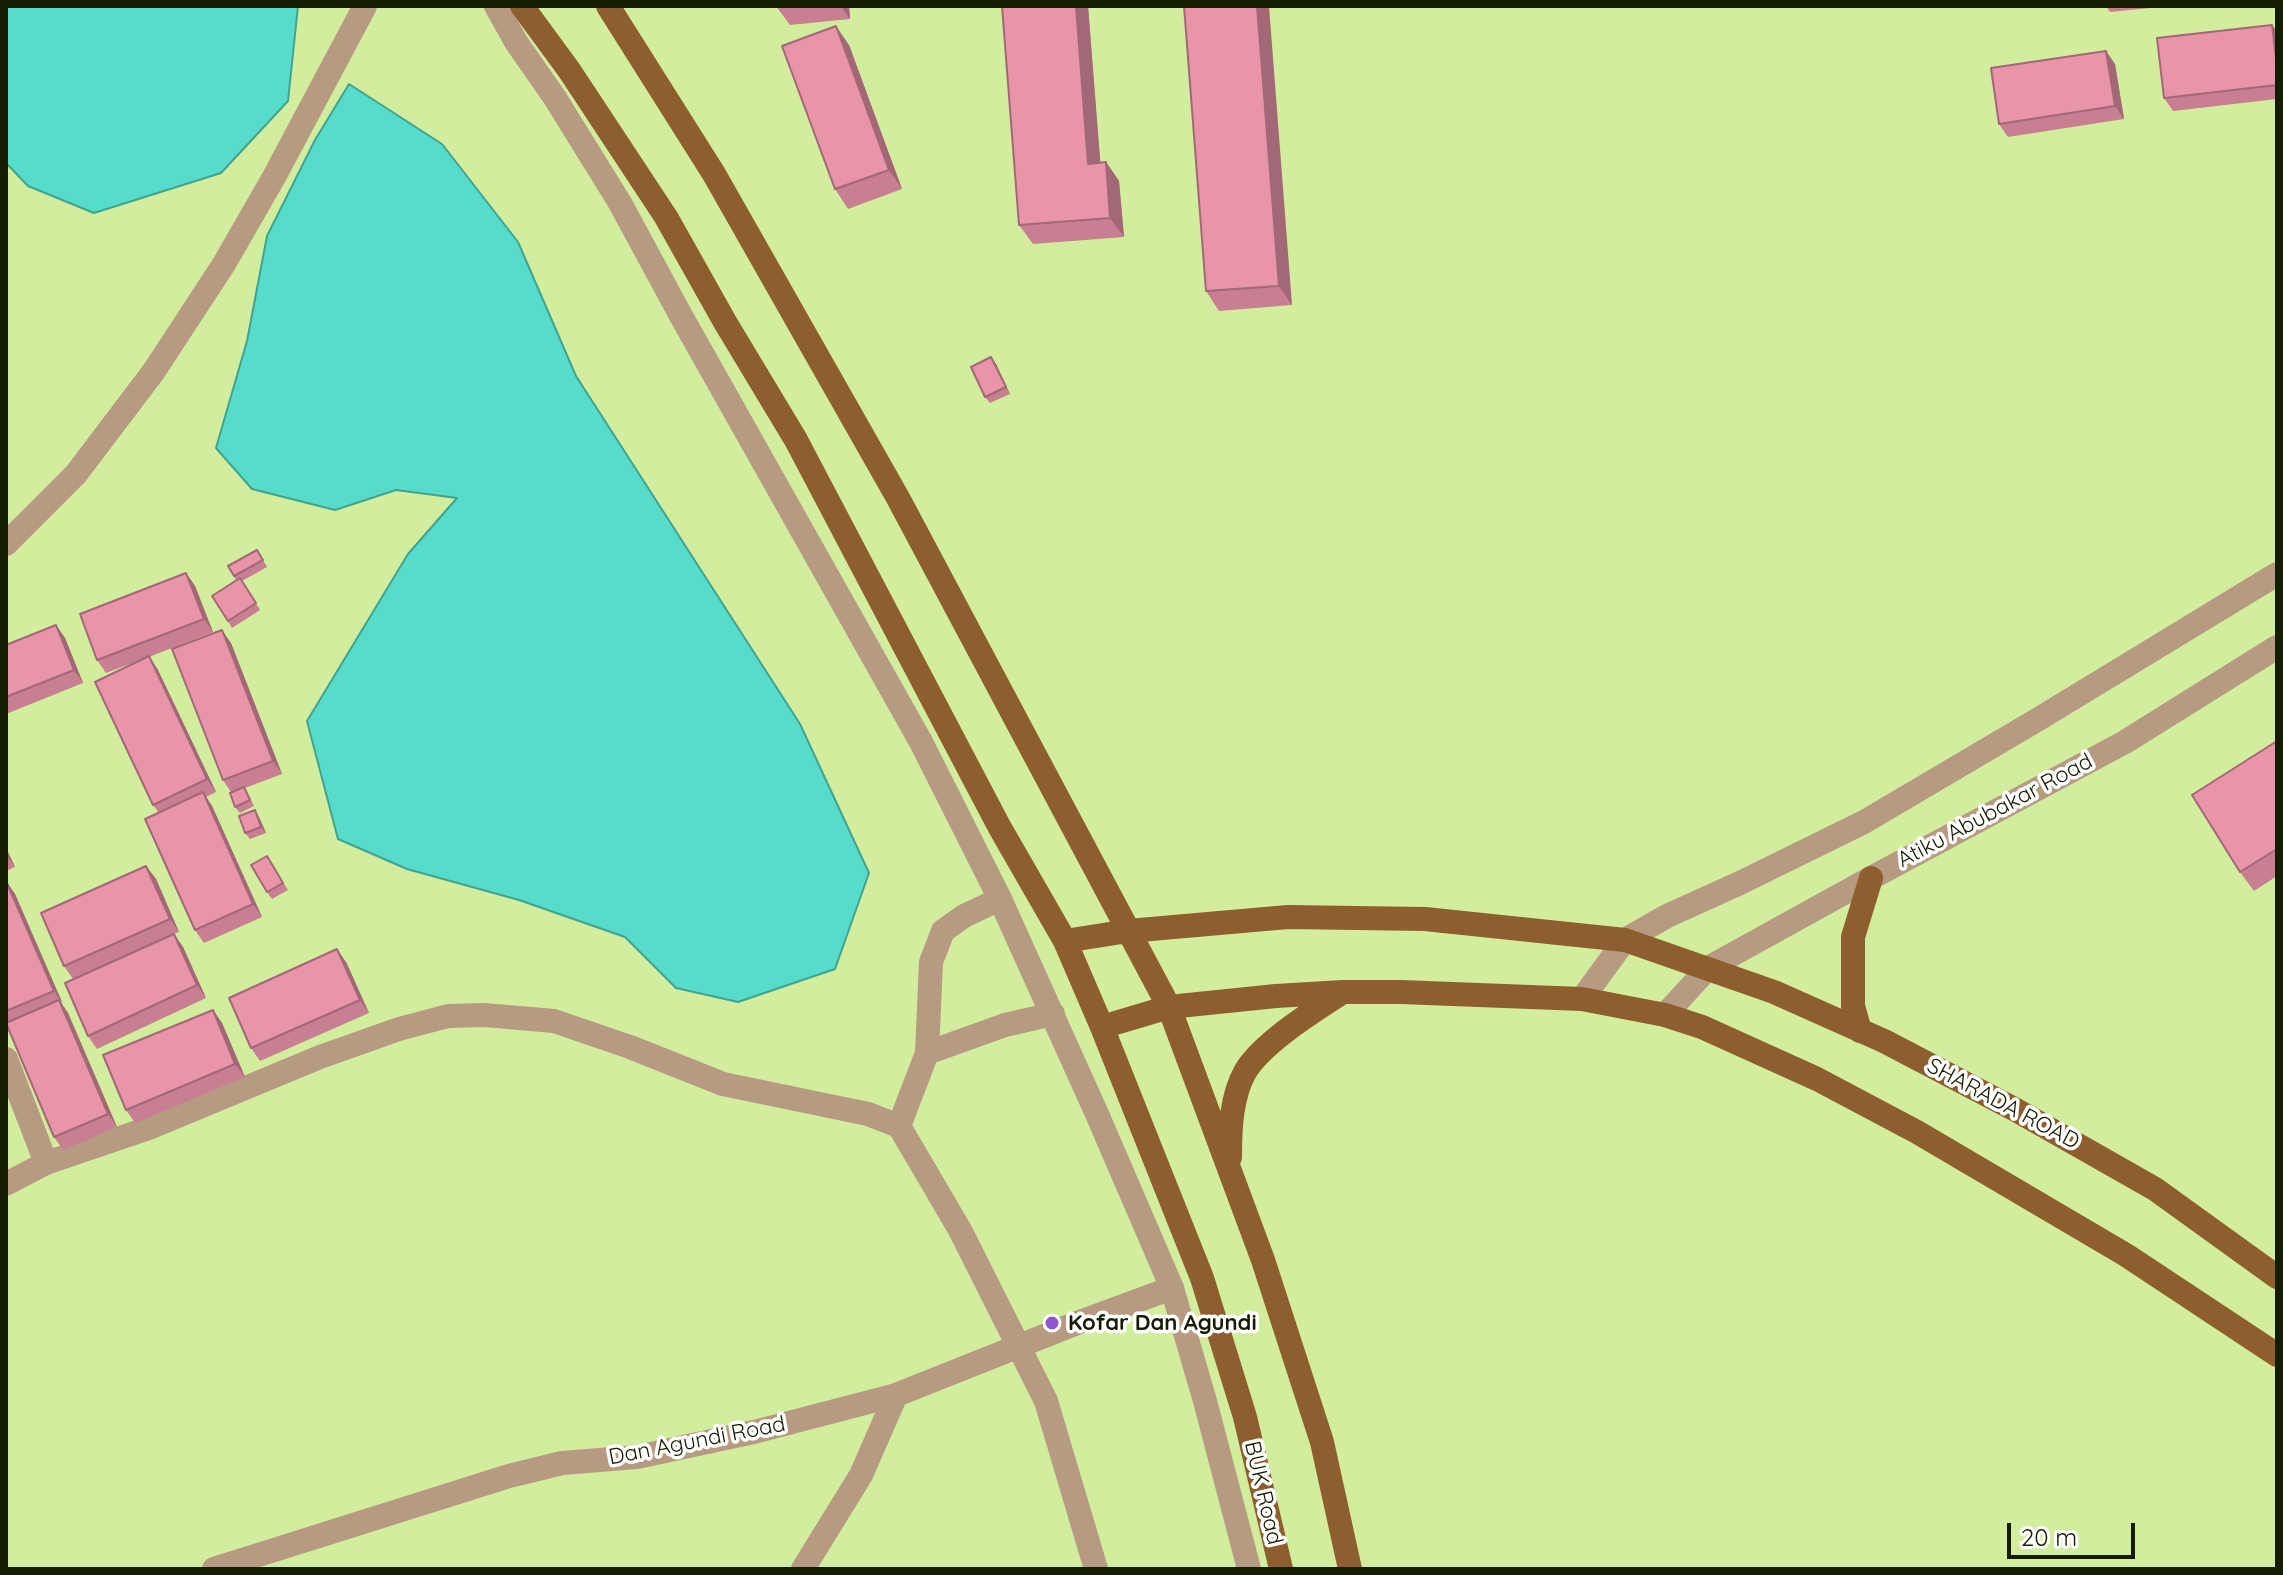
<!DOCTYPE html>
<style>
body{margin:0}
#map{position:relative;width:2283px;height:1575px;overflow:hidden;background:#d2ed9e;font-family:Quicksand,sans-serif}
canvas{display:block}
.frame{position:absolute;inset:0;border:8px solid #141d00;pointer-events:none}
.scale{position:absolute;left:2007px;top:1523px;width:128px;height:36px;box-sizing:border-box;border:4px solid #141d00;border-top:0;padding-left:10px;font-size:24px;line-height:28px;white-space:nowrap;color:#141d00;-webkit-text-stroke:6px #fff;paint-order:stroke}
</style>
<div id="map">
<canvas width="2283" height="1575"></canvas>
<div class="frame"></div>
<div class="scale">20 m</div>
</div>
<script>
const c = document.querySelector('canvas').getContext('2d');
c.lineJoin = 'round';
function paint(path, color) { c.fillStyle = color; c.fill(path, 'evenodd'); }
function trace(path, color, width, dash) { c.strokeStyle = color; c.lineWidth = width; c.lineCap = dash ? 'butt' : 'round'; c.setLineDash(dash || []); c.stroke(path); }
function drawText(font, color, halo, rows, align = 'center') {
  c.font = font + ' Quicksand,sans-serif'; c.lineWidth = 7; c.setLineDash([]); c.textBaseline = 'middle'; c.strokeStyle = halo; c.fillStyle = color; for (const [text, x, y, turn = 0] of rows) {
    c.save(); c.translate(x, y); c.rotate((+turn || 0) * Math.PI / 180); c.textAlign = isNaN(turn) ? turn : align; if (halo) c.strokeText(text, 0, 0); c.fillText(text, 0, 0); c.restore();
  }
}
const water = new Path2D(`
 M 6,6 L 298,6 L 288,101 L 221,173 L 94,213 L 28,186 L 6,163 Z
 M 349,84 L 442,144 L 518,242 L 576,376 L 800,724 L 869,873 L 835,969 L 738,1002 L 676,988 L 625,937 L 519,900 L 407,869 L 338,839 L 307,721 L 408,554 L 457,498 L 396,490 L 335,510 L 252,489 L 216,448 L 247,341 L 267,236 L 315,140 Z`);
const minor = new Path2D(`
 M 496,6 L 516,42 L 555,98 L 620,203 L 680,314 L 921,742 L 1000,899 L 1097,1114 L 1172,1288 L 1205,1401 L 1249,1569
 M 6,544 L 76,474 L 154,371 L 224,264 L 274,177 L 365,6
 M 927,1053 L 1005,1025 L 1053,1014
 M 6,1059 L 46,1163
 M 899,1126 L 927,1053 L 931,962 L 943,931 L 964,916 L 1000,899
 M 6,1184 L 46,1163 L 149,1128 L 320,1057 L 399,1029 L 448,1016 L 484,1015 L 554,1021 L 630,1047 L 723,1084 L 868,1114 L 899,1126 L 960,1230 L 1046,1401 L 1096,1569
 M 214,1569 L 509,1476 L 562,1463 L 637,1457 L 754,1432 L 896,1395 L 1077,1323 L 1172,1288
 M 803,1569 L 861,1475 L 896,1395`);
const tertiary = new Path2D(`
 M 1582,999 L 1625,940 L 1667,916 L 1740,883 L 1864,822 L 2037,720 L 2277,574
 M 1665,1015 L 1708,968 L 1871,878 L 2125,742 L 2277,647`);
const primary = new Path2D(`
 M 522,6 L 569,70 L 666,217 L 725,322 L 796,440 L 1000,828 L 1065,941 L 1102,1027 L 1202,1278 L 1245,1417 L 1281,1569
 M 608,6 L 714,174 L 898,498 L 1169,1007 L 1263,1260 L 1322,1442 L 1350,1569
 M 1065,941 L 1128,931 L 1288,917 L 1425,919 L 1625,940 L 1774,992 L 1884,1041 L 2016,1110 L 2155,1189 L 2277,1277
 M 1102,1027 L 1169,1007 L 1276,996 L 1343,992 L 1401,992 L 1582,999 L 1665,1015 L 1702,1027 L 1817,1079 L 1917,1132 L 2126,1255 L 2277,1355
 M 1860,1031 L 1853,1006 L 1853,937 L 1871,878
 M 1230,1157 C 1230,1130 1231,1097 1245,1072 C 1261,1044 1312,1012 1340,994`);
const wall = new Path2D(`
 M 776,6 L 849,6 L 850,19 L 790,25 Z
 M 1002,6 L 1088,6 L 1100,163 L 1106,162 L 1119,181 L 1124,237 L 1033,244 L 1019,225 Z
 M 1184,6 L 1292,305 L 1219,311 L 1206,291 Z
 M 2106,6 L 2170,6 L 2110,12 Z
 M 2272,25 L 2277,32 L 2277,99 L 2173,111 L 2164,98 Z
 M 849,45 L 902,189 L 848,209 L 835,189 Z
 M 2115,64 L 2124,119 L 2008,137 L 1999,124 Z
 M 996,364 L 1010,394 L 990,403 L 985,397 Z
 M 257,550 L 267,567 L 242,581 L 260,610 L 232,628 L 228,621 L 236,580 L 228,566 Z
 M 186,573 L 195,586 L 213,632 L 149,657 L 158,670 L 216,792 L 206,797 L 212,806 L 262,917 L 204,943 L 195,930 L 159,813 L 153,805 L 148,657 L 106,673 L 97,660 Z
 M 56,625 L 65,638 L 83,683 L 6,714 L 6,645 Z
 M 231,643 L 282,774 L 245,788 L 254,806 L 240,813 L 235,807 L 231,792 L 223,780 Z
 M 2277,741 L 2277,876 L 2254,891 L 2240,872 Z
 M 259,817 L 266,833 L 250,839 L 245,833 Z
 M 6,848 L 15,867 L 6,871 Z
 M 267,856 L 288,890 L 272,899 L 267,892 Z
 M 146,866 L 156,879 L 179,932 L 174,934 L 183,947 L 206,998 L 97,1049 L 88,1036 L 73,979 L 64,966 Z
 M 6,881 L 15,894 L 62,1004 L 68,1013 L 117,1127 L 63,1150 L 54,1137 L 6,1022 Z
 M 346,962 L 369,1013 L 260,1061 L 251,1048 Z
 M 213,1010 L 222,1023 L 245,1077 L 135,1123 L 126,1110 Z`);
const shadedWall = new Path2D(`
 M 841,6 L 849,6 L 850,19 Z
 M 1076,6 L 1088,6 L 1102,183 L 1088,164 Z
 M 1257,6 L 1269,6 L 1292,305 L 1279,286 Z
 M 2272,25 L 2277,32 L 2277,66 Z
 M 836,26 L 849,45 L 902,189 L 889,170 Z
 M 2106,51 L 2115,64 L 2124,119 L 2115,106 Z
 M 1106,162 L 1119,181 L 1124,237 L 1110,218 Z
 M 991,357 L 996,364 L 1010,394 L 1006,387 Z
 M 186,573 L 195,586 L 213,632 L 204,619 Z
 M 56,625 L 65,638 L 83,683 L 74,670 Z
 M 222,630 L 231,643 L 282,774 L 273,761 Z
 M 149,656 L 158,670 L 216,792 L 207,779 Z
 M 203,792 L 212,806 L 262,917 L 253,904 Z
 M 255,810 L 259,817 L 266,833 L 261,827 Z
 M 6,848 L 15,867 L 6,855 Z
 M 146,866 L 156,879 L 179,932 L 170,919 Z
 M 6,881 L 15,894 L 63,1004 L 54,991 Z
 M 174,934 L 183,947 L 206,998 L 197,985 Z
 M 337,949 L 346,962 L 369,1013 L 360,1000 Z
 M 59,1000 L 68,1013 L 117,1127 L 108,1114 Z
 M 213,1010 L 222,1023 L 245,1077 L 235,1064 Z`);
const building = new Path2D(`
 M 1002,6 L 1076,6 L 1088,164 L 1106,162 L 1110,218 L 1019,225 Z
 M 1184,6 L 1257,6 L 1279,286 L 1206,291 Z
 M 2272,25 L 2277,66 L 2277,85 L 2164,98 L 2157,38 Z
 M 836,26 L 889,170 L 835,189 L 782,46 Z
 M 2106,51 L 2115,106 L 1999,124 L 1991,68 Z
 M 991,357 L 1006,387 L 985,397 L 971,367 Z
 M 257,550 L 263,560 L 234,576 L 228,566 Z
 M 186,573 L 204,619 L 97,660 L 80,614 Z
 M 240,578 L 256,603 L 228,621 L 212,596 Z
 M 56,625 L 74,670 L 6,697 L 6,645 Z
 M 222,630 L 273,761 L 223,780 L 172,649 Z
 M 149,656 L 207,779 L 153,805 L 95,682 Z
 M 2277,741 L 2277,849 L 2240,872 L 2192,795 Z
 M 244,787 L 250,800 L 235,807 L 230,793 Z
 M 203,792 L 253,904 L 195,930 L 145,819 Z
 M 255,810 L 261,827 L 245,833 L 239,816 Z
 M 267,856 L 283,883 L 267,892 L 251,865 Z
 M 146,866 L 170,919 L 64,966 L 41,913 Z
 M 6,881 L 54,991 L 6,1011 Z
 M 174,934 L 197,985 L 88,1036 L 65,983 Z
 M 337,949 L 360,1000 L 251,1048 L 229,998 Z
 M 59,1000 L 108,1114 L 54,1137 L 6,1023 Z
 M 213,1010 L 235,1064 L 126,1110 L 103,1055 Z`);
const markers = [
 [1052,1323,8,"#9056ce"]
];
const streetNames = [
 ["Atiku Abubakar Road",1995,811,-28],
 ["SHARADA ROAD",2003,1104,28],
 ["Dan Agundi Road",697,1441,-11],
 ["BUK Road",1263,1493,77]
];
const poiNames = [
 ["Kofar Dan Agundi",1068,1323]
];
paint(water, '#55dccb');
trace(water, '#42a38e', 2);
trace(minor, '#b69a82', 24);
trace(tertiary, '#b69a82', 24);
trace(primary, '#8e5e2e', 24);
paint(wall, '#c87f91');
paint(shadedWall, '#a26876');
paint(building, '#e894a9');
trace(building, '#a26876', 2);
for (const [x, y, r, color] of markers) { const dot = new Path2D(); dot.arc(x, y, r, 0, 2 * Math.PI); c.fillStyle = color; c.fill(dot); trace(dot, '#fff', 3); }
drawText('22px', '#141d00', '#fff', streetNames);
drawText('bold 22px', '#141d00', '#fff', poiNames, 'left');
</script>
